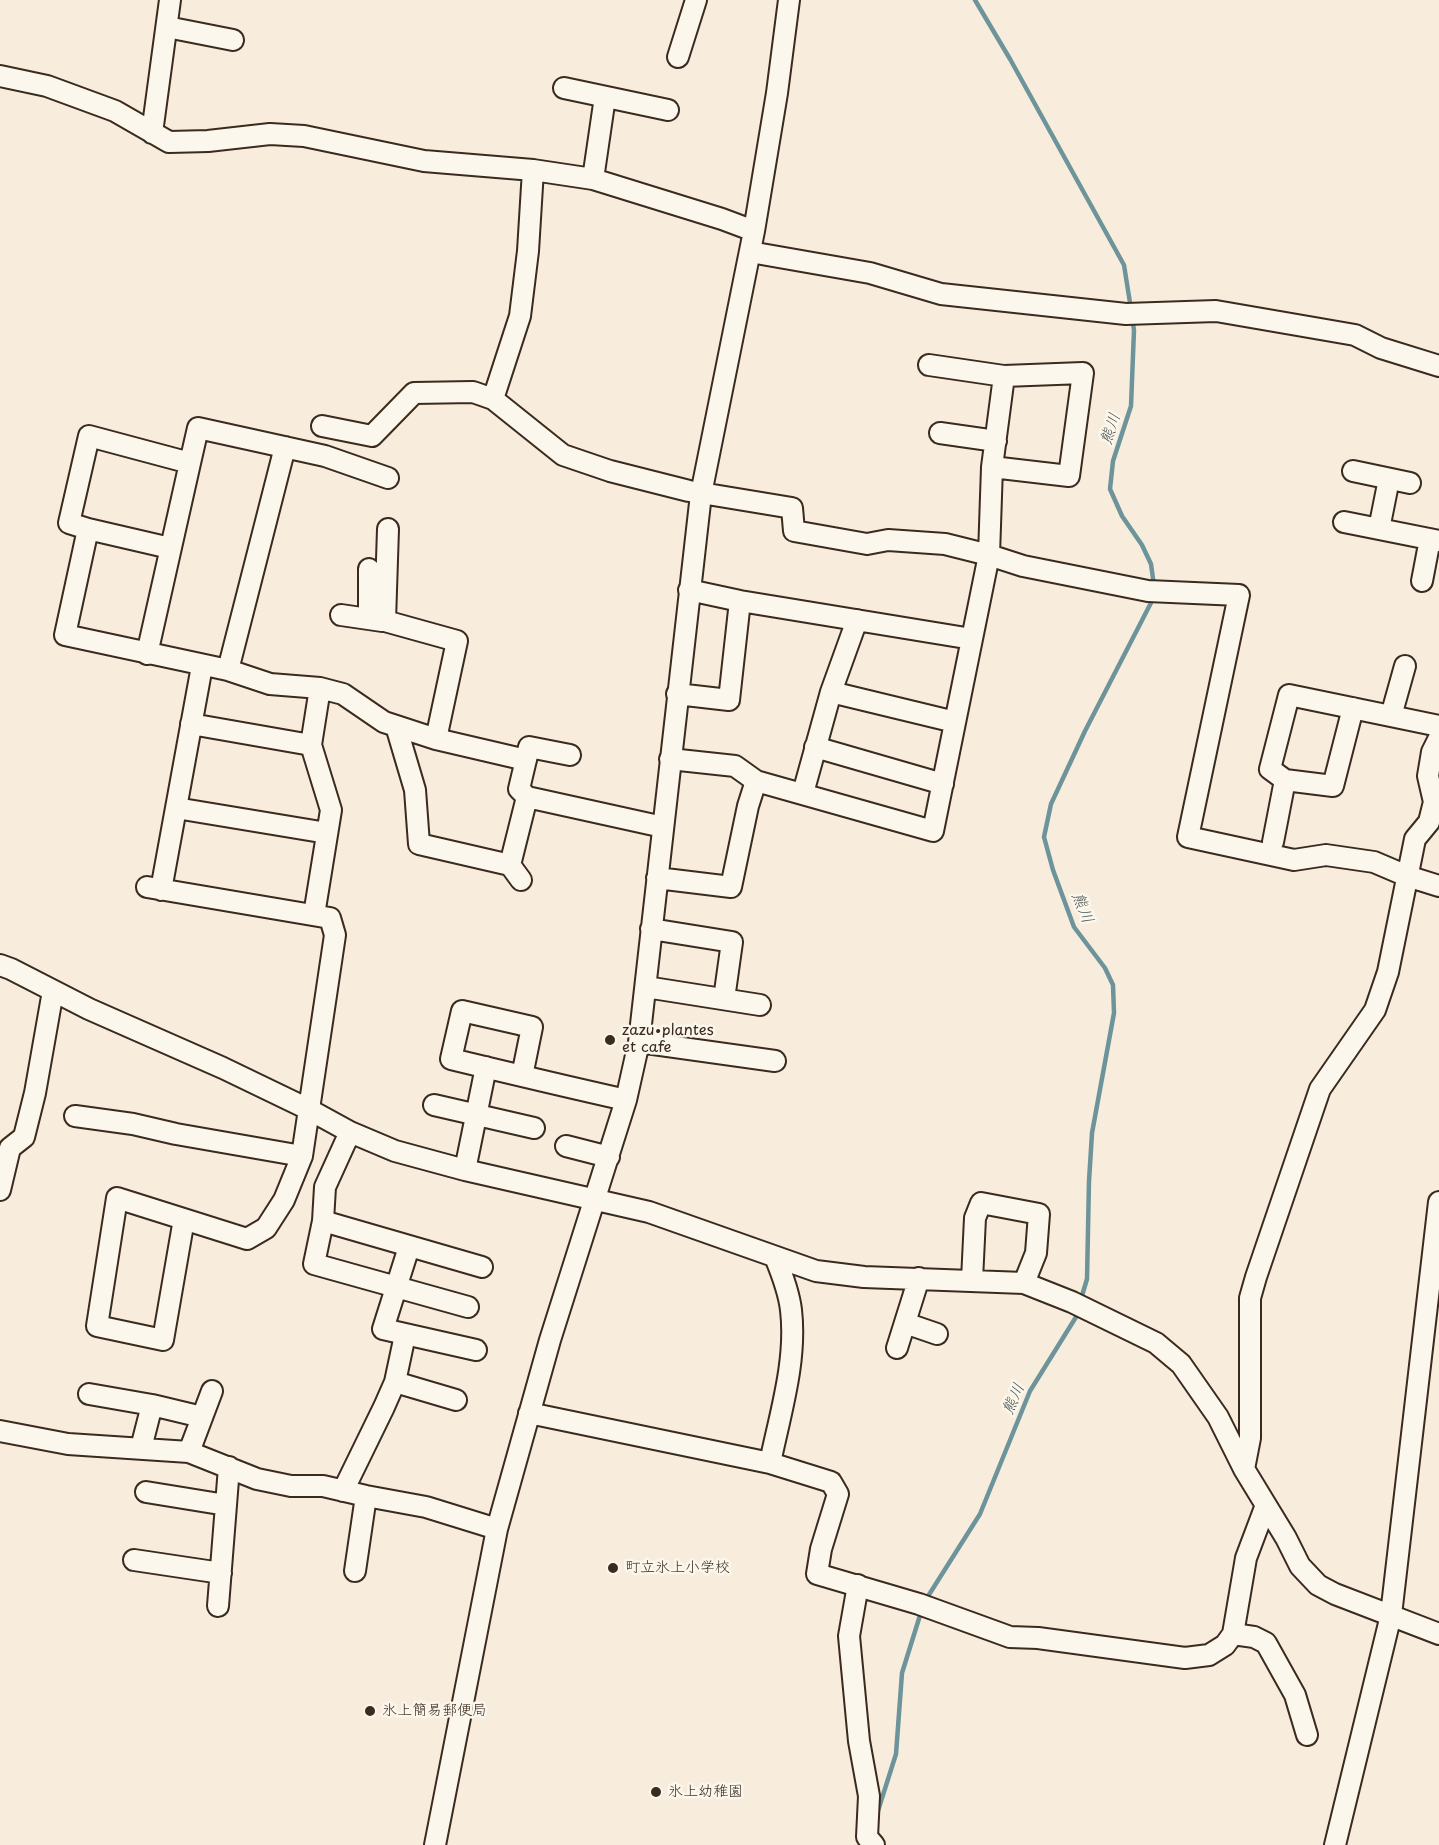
<!DOCTYPE html>
<meta charset="utf-8">
<style>
body{margin:0}
canvas{display:block;background:#f8ecdc}
</style>
<canvas width="1439" height="1845"></canvas>
<script>
const c = document.querySelector('canvas').getContext('2d');
c.lineJoin = 'round';
function trace(path, color, width, dash) { c.strokeStyle = color; c.lineWidth = width; c.lineCap = dash ? 'butt' : 'round'; c.setLineDash(dash || []); c.stroke(path); }
function drawText(font, color, halo, rows, align = 'center') {
  c.font = font + ' "Playpen Sans","Klee One",sans-serif'; c.lineWidth = 5; c.setLineDash([]); c.textBaseline = 'middle'; c.strokeStyle = halo; c.fillStyle = color; for (const [text, x, y, turn = 0] of rows) {
    c.save(); c.translate(x, y); c.rotate((+turn || 0) * Math.PI / 180); c.textAlign = isNaN(turn) ? turn : align; if (halo) c.strokeText(text, 0, 0); c.fillText(text, 0, 0); c.restore();
  }
}
const stream = new Path2D(`
 M 975,0 L 1010,59 L 1124,265 L 1131,309
 M 1132,318 L 1134,330 L 1131,406 L 1113,461 L 1110,489 L 1122,516 L 1142,545 L 1151,564 L 1154,586
 M 1081,1299 L 1087,1279 L 1089,1181 L 1092,1133 L 1114,1013 L 1113,985 L 1105,968 L 1074,927 L 1053,870 L 1044,837 L 1051,804 L 1085,731 L 1154,597
 M 925,1601 L 980,1514 L 1030,1391 L 1076,1317 L 1078,1310
 M 876,1817 L 896,1754 L 902,1673 L 922,1609`);
const minor = new Path2D(`
 M 167,27 L 233,40
 M 678,57 L 696,0
 M 0,76 L 47,86 L 115,111 L 169,142 L 208,141 L 270,134 L 304,136 L 424,161 L 533,170 L 593,179 L 722,219 L 754,231
 M 564,88 L 668,110
 M 152,133 L 170,0
 M 593,179 L 605,97
 M 750,252 L 870,273 L 941,294 L 1126,314 L 1216,311 L 1355,335 L 1381,348 L 1439,366
 M 929,365 L 1004,376 L 1083,373 L 1069,476 L 992,467
 M 493,399 L 520,316 L 528,251 L 533,170
 M 322,426 L 372,436 L 414,393 L 473,392 L 493,399 L 563,455 L 610,471 L 689,491 L 792,508 L 794,531 L 867,544 L 888,540 L 945,544 L 989,555 L 1023,566 L 1148,591 L 1239,595 L 1188,837 L 1294,860 L 1326,855 L 1374,862 L 1407,876 L 1439,886
 M 940,433 L 996,441
 M 1353,471 L 1410,483
 M 388,478 L 325,456 L 198,428 L 190,463 L 89,436 L 69,523 L 88,529 L 65,635 L 228,670 L 270,684 L 320,688 L 343,694 L 384,722 L 436,739 L 526,760
 M 1344,522 L 1439,541
 M 88,529 L 170,548
 M 388,529 L 385,621 L 457,641 L 436,739
 M 1379,529 L 1389,479
 M 1422,581 L 1430,539
 M 689,590 L 740,601 L 972,639
 M 341,615 L 382,621
 M 369,619 L 369,569
 M 147,654 L 190,463
 M 228,670 L 285,447
 M 831,692 L 955,722
 M 677,694 L 729,700 L 740,601
 M 1391,716 L 1405,666
 M 191,724 L 311,745 L 331,810 L 314,915
 M 396,726 L 415,790 L 419,844 L 510,865
 M 311,745 L 320,688
 M 815,747 L 943,784
 M 670,759 L 735,766 L 756,781 L 933,831 L 989,555 L 992,467 L 1004,376
 M 1285,780 L 1333,786 L 1353,708
 M 803,793 L 831,692 L 857,620
 M 527,797 L 663,827
 M 176,808 L 327,833
 M 1273,842 L 1285,780 L 1270,769 L 1289,695 L 1439,726
 M 657,878 L 731,887 L 748,806 L 756,781
 M 521,880 L 510,865 L 527,797 L 519,789 L 529,747 L 570,755
 M 147,887 L 330,918 L 335,935 L 302,1156 L 284,1200 L 266,1228 L 247,1239 L 117,1198 L 97,1326 L 163,1340 L 184,1219
 M 161,890 L 202,666
 M 651,929 L 732,942 L 724,999
 M 0,965 L 11,969 L 89,1009 L 223,1068 L 308,1109 L 350,1132 L 395,1151 L 465,1170 L 649,1212 L 816,1271 L 864,1277 L 1024,1283 L 1072,1302 L 1156,1343 L 1181,1364 L 1218,1417 L 1244,1469 L 1286,1538 L 1300,1566 L 1318,1585 L 1335,1594 L 1439,1634
 M 646,987 L 760,1005
 M 639,1042 L 775,1061
 M 522,1076 L 532,1027 L 462,1011 L 451,1059 C 509,1073 568,1087 626,1100
 M 434,1105 L 534,1128
 M 75,1116 L 133,1124 L 176,1134 L 302,1156
 M 350,1132 L 325,1187 L 323,1221 L 314,1264 L 468,1307
 M 566,1146 L 609,1157
 M 465,1170 L 486,1067
 M 0,1190 L 10,1148 L 24,1137 L 35,1093 L 53,991
 M 323,1221 L 482,1267
 M 409,1247 L 383,1329 L 476,1350
 M 972,1280 L 975,1218 L 981,1203 L 1039,1214 L 1036,1253 L 1024,1283
 M 905,1323 L 937,1334
 M 897,1348 L 919,1278
 M 395,1382 L 456,1400
 M 89,1394 L 152,1405 L 202,1417
 M 529,1413 L 770,1463 L 831,1482 L 838,1494 L 821,1549 L 817,1574 L 919,1604 L 1010,1637 L 1038,1638 L 1185,1658 L 1209,1655 L 1225,1645 L 1233,1634 L 1246,1558 L 1266,1505
 M 0,1431 L 68,1444 L 189,1452 L 257,1479 L 291,1486 L 323,1486 L 366,1496 L 426,1507 L 497,1529
 M 141,1448 L 152,1405
 M 189,1452 L 212,1391
 M 770,1463 C 780,1414 797,1361 791,1310 C 789,1292 782,1274 775,1257
 M 1244,1469 L 1250,1438 L 1250,1298 L 1256,1277 L 1320,1089 L 1375,1010 L 1388,972 L 1415,839 L 1429,822 L 1434,802 L 1428,776 L 1432,752 L 1439,738
 M 343,1491 L 384,1407 L 395,1382 L 405,1335
 M 146,1492 L 226,1505
 M 134,1560 L 221,1573
 M 355,1571 L 366,1496
 M 858,1585 L 849,1636 L 859,1741 L 869,1796 L 867,1837 L 874,1845
 M 218,1606 L 229,1467
 M 1233,1634 L 1254,1637 L 1266,1643 L 1295,1695 L 1307,1735
 M 435,1845 L 497,1529 L 550,1340 L 626,1100 L 639,1042 L 701,494 L 754,231 L 777,93 L 789,0
 M 1335,1845 L 1391,1615 L 1439,1202`);
const markers = [
 [610,1040,6,"#3b2a1e"],
 [613,1568,6,"#3b2a1e"],
 [370,1711,6,"#3b2a1e"],
 [656,1792,6,"#3b2a1e"]
];
const poiNames = [
 ["zazu•plantes",622,1031],
 ["et cafe",622,1048],
 ["町立氷上小学校",625,1568],
 ["氷上簡易郵便局",382,1711],
 ["氷上幼稚園",668,1792]
];
const waterNames = [
 ["熊川",1111,429,-72],
 ["熊川",1082,908,68],
 ["熊川",1014,1399,-66]
];
trace(stream, '#6d949a', 4.5);
trace(minor, '#3b2a1e', 24);
trace(minor, '#fbf7ec', 20);
for (const [x, y, r, color] of markers) { const dot = new Path2D(); dot.arc(x, y, r, 0, 2 * Math.PI); c.fillStyle = color; c.fill(dot); trace(dot, '#fbf7ec', 2); }
drawText('15px', '#3b2a1e', '#fbf7ec', poiNames, 'left');
drawText('italic 16px', '#505652', '#fbf7ec', waterNames);
</script>
